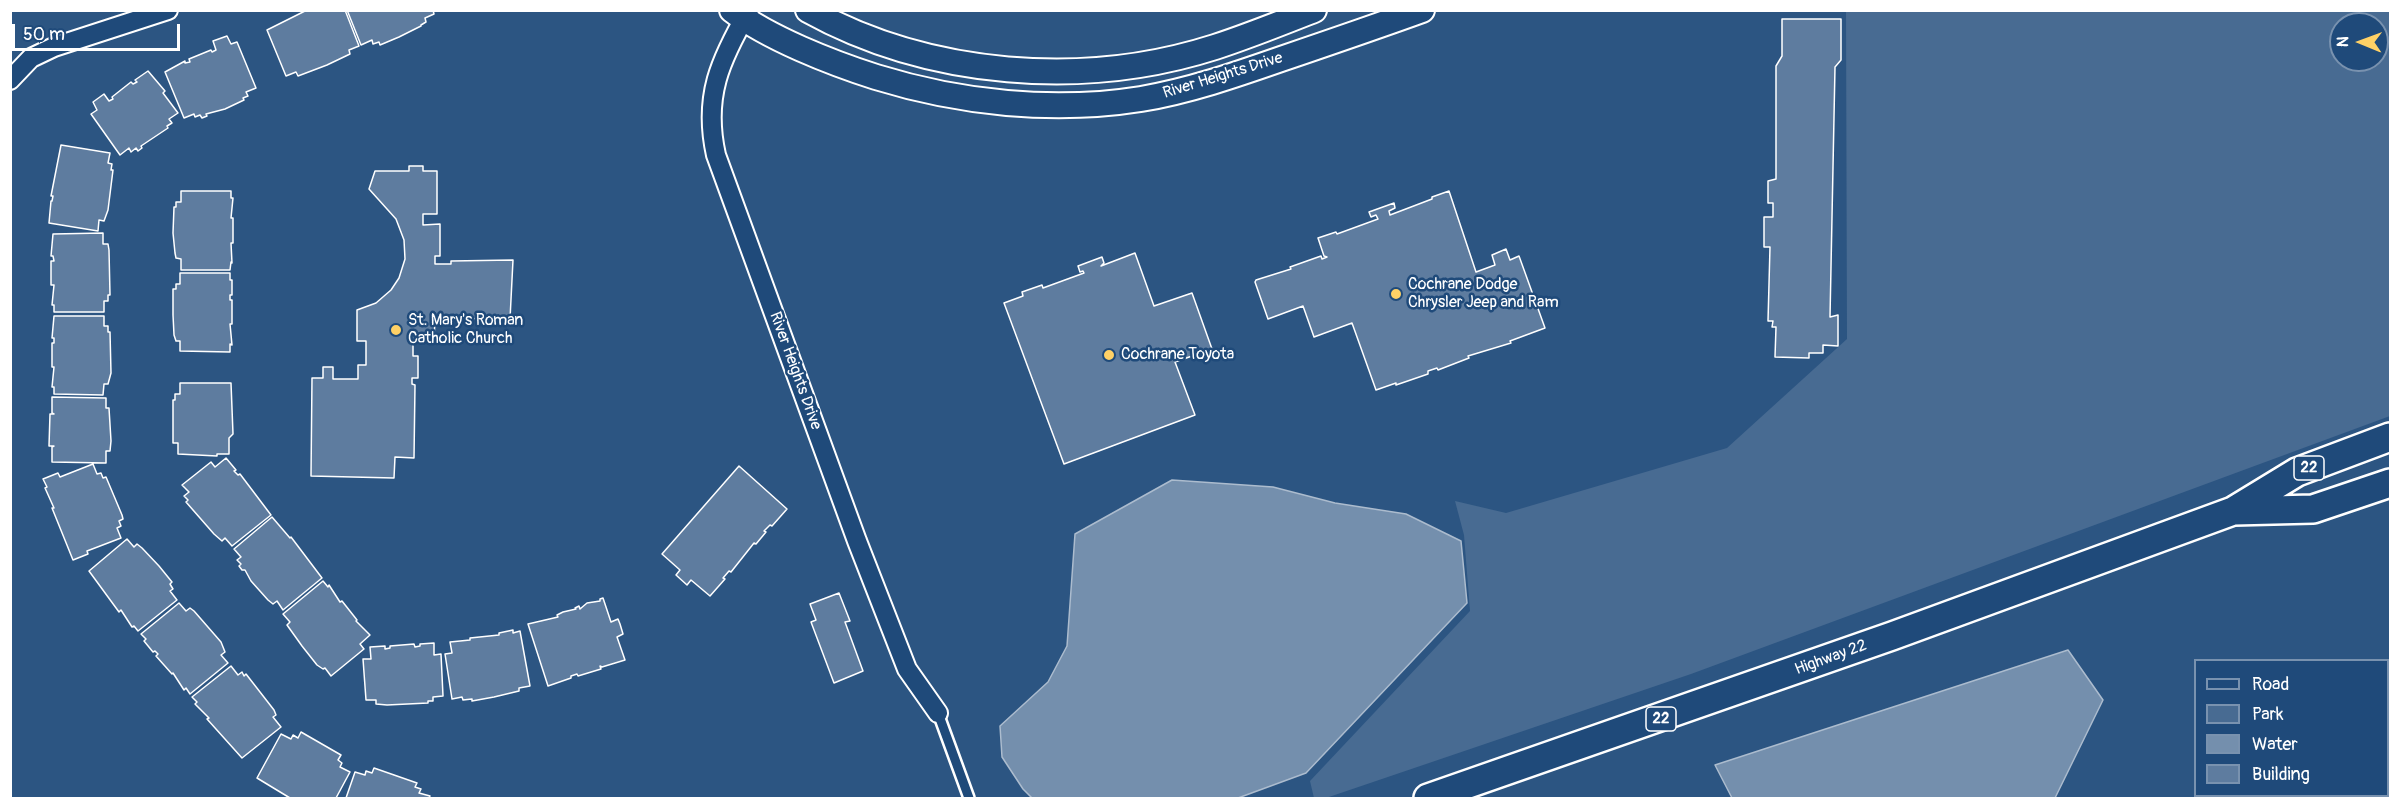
<!DOCTYPE html>
<style>
body{margin:0}
#map{position:relative;width:2401px;height:809px;overflow:hidden;background:#2c5582;font-family:Pangolin,sans-serif}
canvas{display:block}
.frame{position:absolute;inset:0;border:12px solid #fff;pointer-events:none}
.legend{position:absolute;left:2194px;top:659px;width:195px;height:138px;box-sizing:border-box;background:#1f4a7a;border:2px solid #7992af;margin:0;padding:8px 10px;list-style:none;font-size:18px;color:#fff}
.legend li{display:flex;align-items:center;gap:12px;height:30px}
.legend b{width:30px;border:2px solid #7992af}
.north{position:absolute;left:2329px;top:12px;width:60px;height:60px;box-sizing:border-box;background:#1f4a7a;border:2px solid #7992af;border-radius:50%;rotate:271deg;font-size:16px;font-weight:700;line-height:24px;text-align:center;color:#fff}
.north::after{content:'';display:block;margin:auto;width:21px;height:27px;background:#ffd166;clip-path:polygon(50% 0,100% 100%,50% 72%,0 100%)}
.scale{position:absolute;left:12px;top:24px;width:168px;height:27px;box-sizing:border-box;border:3px solid #fff;border-top:0;padding-left:8px;font-size:18px;line-height:21px;white-space:nowrap;color:#fff;-webkit-text-stroke:4px #1f4a7a;paint-order:stroke}
</style>
<div id="map">
<canvas width="2401" height="809"></canvas>
<div class="frame"></div>
<ul class="legend">
<li><b style="height:8px;background:#1f4a7a"></b>Road</li>
<li><b style="height:16px;background:#486b92"></b>Park</li>
<li><b style="height:16px;background:#748fad"></b>Water</li>
<li><b style="height:16px;background:#5e7c9f"></b>Building</li>
</ul>
<div class="north">N</div>
<div class="scale">50 m</div>
</div>
<script>
const c = document.querySelector('canvas').getContext('2d');
c.lineJoin = 'round';
function paint(path, color) { c.fillStyle = color; c.fill(path, 'evenodd'); }
function trace(path, color, width, dash) { c.strokeStyle = color; c.lineWidth = width; c.lineCap = dash ? 'butt' : 'round'; c.setLineDash(dash || []); c.stroke(path); }
function drawText(font, color, halo, rows, align = 'center') {
  c.font = font + ' Pangolin,sans-serif'; c.lineWidth = 5; c.setLineDash([]); c.textBaseline = 'middle'; c.strokeStyle = halo; c.fillStyle = color; for (const [text, x, y, turn = 0] of rows) {
    c.save(); c.translate(x, y); c.rotate((+turn || 0) * Math.PI / 180); c.textAlign = isNaN(turn) ? turn : align; if (halo) c.strokeText(text, 0, 0); c.fillText(text, 0, 0); c.restore();
  }
}
const green = new Path2D(`
 M 1846,11 L 2390,11 L 2390,416 L 1691,674 L 1326,798 L 1314,798 L 1310,781 L 1470,611 L 1464,535 L 1455,501 L 1506,513 L 1727,448 L 1847,339 ZM 2341,24 L 2377,24 L 2377,60 L 2341,60 Z`);
const water = new Path2D(`
 M 1172,480 L 1273,487 L 1335,503 L 1406,514 L 1461,541 L 1467,603 L 1306,773 L 1238,798 L 1032,798 L 1023,789 L 1002,757 L 1000,726 L 1048,682 L 1067,646 L 1075,534 Z
 M 2068,650 L 2103,700 L 2055,798 L 1732,798 L 1715,765 Z`);
const building = new Path2D(`
 M 307,10 L 345,10 L 359,46 L 349,50 L 350,54 L 327,65 L 298,76 L 296,72 L 286,76 L 267,30 Z
 M 347,10 L 433,10 L 434,14 L 425,18 L 426,22 L 421,25 L 421,26 L 399,37 L 380,45 L 379,42 L 373,44 L 372,40 L 361,45 Z
 M 1782,19 L 1841,19 L 1841,60 L 1835,67 L 1830,317 L 1838,315 L 1838,346 L 1823,345 L 1823,353 L 1809,353 L 1809,358 L 1775,357 L 1776,327 L 1772,327 L 1773,321 L 1768,321 L 1770,247 L 1764,247 L 1764,217 L 1773,217 L 1773,203 L 1768,203 L 1768,181 L 1776,179 L 1776,66 L 1782,56 Z
 M 227,36 L 231,44 L 237,42 L 256,88 L 246,92 L 248,96 L 243,98 L 244,100 L 225,109 L 206,114 L 207,116 L 202,118 L 200,115 L 195,117 L 194,114 L 184,118 L 165,72 L 185,61 L 185,63 L 190,62 L 189,59 L 211,50 L 212,52 L 216,50 L 213,41 Z
 M 148,71 L 165,91 L 163,93 L 178,113 L 169,119 L 172,123 L 167,126 L 168,128 L 141,146 L 142,148 L 138,151 L 136,148 L 131,152 L 129,148 L 120,155 L 91,114 L 97,110 L 93,102 L 104,94 L 109,101 L 113,99 L 112,97 L 131,82 L 133,84 L 137,82 L 135,80 Z
 M 61,145 L 110,153 L 108,163 L 112,164 L 111,170 L 113,170 L 108,210 L 104,221 L 99,220 L 98,231 L 49,223 L 51,201 L 52,201 L 53,196 L 51,196 Z
 M 409,166 L 423,166 L 423,171 L 437,171 L 437,214 L 423,214 L 423,225 L 440,224 L 440,256 L 435,256 L 435,264 L 451,264 L 451,261 L 513,260 L 510,319 L 435,318 L 434,341 L 413,341 L 413,356 L 418,356 L 418,378 L 412,378 L 412,384 L 415,385 L 414,458 L 395,457 L 394,478 L 311,476 L 312,378 L 323,378 L 323,367 L 333,367 L 333,379 L 358,379 L 358,365 L 366,365 L 366,341 L 357,341 L 357,310 L 376,303 L 391,290 L 399,278 L 405,259 L 404,240 L 396,219 L 369,189 L 375,171 L 409,171 Z
 M 181,191 L 231,191 L 231,198 L 233,198 L 231,218 L 233,218 L 233,243 L 231,243 L 232,263 L 231,262 L 230,270 L 181,270 L 181,259 L 176,258 L 175,253 L 173,233 L 174,207 L 176,207 L 176,202 L 181,202 Z
 M 1449,191 L 1476,272 L 1495,265 L 1492,255 L 1506,249 L 1510,260 L 1519,256 L 1545,328 L 1510,341 L 1511,343 L 1468,356 L 1469,358 L 1438,370 L 1437,368 L 1428,371 L 1428,374 L 1396,385 L 1396,383 L 1376,390 L 1352,323 L 1314,337 L 1303,306 L 1268,319 L 1255,282 L 1256,280 L 1291,269 L 1290,267 L 1321,256 L 1322,259 L 1327,257 L 1324,256 L 1318,238 L 1336,232 L 1337,234 L 1378,219 L 1376,215 L 1371,217 L 1369,212 L 1394,203 L 1395,208 L 1389,211 L 1390,215 L 1432,199 L 1432,197 Z
 M 103,233 L 103,244 L 108,244 L 109,250 L 110,295 L 108,295 L 108,301 L 104,301 L 104,312 L 54,312 L 54,305 L 52,305 L 54,285 L 51,285 L 51,261 L 54,261 L 53,256 L 51,256 L 53,234 Z
 M 1135,253 L 1154,306 L 1192,293 L 1212,349 L 1175,362 L 1195,415 L 1064,464 L 1004,303 L 1023,296 L 1022,292 L 1042,285 L 1043,288 L 1084,273 L 1083,271 L 1080,272 L 1078,266 L 1102,257 L 1104,263 L 1101,266 Z
 M 180,273 L 230,273 L 230,280 L 232,280 L 232,295 L 230,295 L 230,300 L 232,300 L 232,324 L 230,324 L 232,345 L 230,344 L 230,352 L 180,351 L 180,341 L 176,341 L 174,335 L 173,315 L 173,289 L 176,289 L 176,284 L 180,284 Z
 M 54,316 L 104,316 L 104,326 L 108,326 L 108,332 L 110,332 L 111,373 L 108,384 L 104,384 L 103,395 L 54,394 L 54,387 L 52,387 L 54,367 L 52,367 L 52,343 L 54,343 L 54,338 L 52,338 Z
 M 180,383 L 231,383 L 233,434 L 229,438 L 229,454 L 217,454 L 217,456 L 178,454 L 178,443 L 173,443 L 173,400 L 175,400 L 175,394 L 180,394 Z
 M 52,397 L 106,398 L 106,408 L 109,408 L 111,441 L 110,451 L 106,451 L 106,463 L 52,462 L 52,447 L 54,446 L 49,446 L 50,414 L 54,414 L 52,413 Z
 M 226,458 L 236,470 L 234,471 L 238,475 L 240,474 L 271,515 L 232,546 L 225,538 L 222,541 L 214,534 L 186,502 L 188,500 L 184,496 L 189,492 L 182,485 L 211,462 L 215,467 Z
 M 93,464 L 97,474 L 101,473 L 103,478 L 106,477 L 122,515 L 123,519 L 119,521 L 121,526 L 117,528 L 121,538 L 87,551 L 88,554 L 73,560 L 52,508 L 54,508 L 45,488 L 47,487 L 43,479 L 58,473 L 60,477 Z
 M 739,466 L 787,509 L 772,526 L 770,525 L 764,531 L 766,532 L 756,544 L 754,543 L 731,572 L 729,571 L 723,578 L 725,579 L 710,596 L 691,580 L 687,585 L 676,575 L 680,570 L 662,554 Z
 M 272,517 L 290,538 L 291,537 L 322,578 L 283,610 L 277,601 L 273,604 L 268,600 L 251,581 L 245,570 L 242,570 L 239,566 L 241,564 L 237,560 L 241,557 L 234,549 Z
 M 127,539 L 134,547 L 137,544 L 142,548 L 159,566 L 172,582 L 170,584 L 173,589 L 170,591 L 177,600 L 138,631 L 134,626 L 132,627 L 121,610 L 119,612 L 89,571 Z
 M 323,581 L 328,587 L 329,585 L 340,602 L 342,601 L 357,620 L 356,621 L 370,635 L 360,644 L 364,649 L 331,676 L 325,668 L 323,669 L 317,665 L 302,646 L 287,625 L 290,622 L 283,614 Z
 M 839,593 L 850,621 L 845,622 L 863,671 L 834,683 L 811,622 L 816,620 L 810,604 Z
 M 603,598 L 611,622 L 618,619 L 620,624 L 623,634 L 617,637 L 625,660 L 602,667 L 600,666 L 601,669 L 578,676 L 577,674 L 571,676 L 571,678 L 548,686 L 528,624 L 558,617 L 557,615 L 563,612 L 576,609 L 575,608 L 579,606 L 580,609 L 587,603 L 600,601 L 600,599 Z
 M 179,603 L 186,611 L 190,608 L 194,611 L 221,642 L 225,652 L 221,655 L 228,663 L 190,694 L 186,688 L 184,690 L 173,673 L 172,674 L 156,656 L 158,654 L 155,651 L 153,652 L 144,641 L 146,639 L 141,634 Z
 M 513,630 L 513,633 L 520,631 L 530,686 L 519,688 L 519,691 L 494,697 L 472,701 L 472,699 L 463,700 L 462,697 L 452,699 L 445,654 L 452,653 L 450,642 L 470,640 L 470,638 L 499,635 L 499,633 Z
 M 434,643 L 434,655 L 441,654 L 443,696 L 433,697 L 433,701 L 428,701 L 428,703 L 387,705 L 376,704 L 376,700 L 366,700 L 363,659 L 371,659 L 370,647 L 385,646 L 385,649 L 390,648 L 390,646 L 414,644 L 415,647 L 420,646 L 420,644 Z
 M 231,666 L 238,675 L 242,672 L 244,676 L 246,674 L 274,710 L 276,715 L 273,717 L 281,727 L 242,758 L 207,719 L 209,718 L 195,704 L 197,702 L 192,697 Z
 M 2390,713 L 2390,798 L 2220,798 L 2219,796 L 2388,796 L 2388,714 Z
 M 301,732 L 341,755 L 338,760 L 342,763 L 340,767 L 350,772 L 336,798 L 290,798 L 257,778 L 281,734 L 291,739 L 293,735 L 298,738 Z
 M 374,768 L 417,783 L 415,787 L 421,789 L 419,793 L 430,796 L 429,798 L 346,798 L 355,772 L 365,775 L 366,771 L 372,773 Z`);
const lane = new Path2D(`
 M 938,713 L 969,798`);
const street = new Path2D(`
 M 749,10 C 720,60 703,97 716,155 L 857,541 L 907,669 L 938,713
 M 10,80 L 31,58 L 54,47 L 168,10`);
const secondary = new Path2D(`
 M 732,10 C 768,38 832,63 876,77 C 960,103 1053,113 1141,99 C 1189,91 1235,75 1281,59 C 1328,43 1375,27 1422,10
 M 808,10 C 929,77 1084,89 1215,47 C 1249,36 1281,23 1314,10`);
const primary = new Path2D(`
 M 2234,511 L 2313,509 L 2390,483
 M 1428,798 L 1892,636 L 2233,511 L 2297,472 L 2390,437`);
const markers = [
 [1396,294,6,"#ffd166"],
 [396,330,6,"#ffd166"],
 [1109,355,6,"#ffd166"]
];
const shields = [
 [2309,468,30],
 [1661,719,30]
];
const shieldNames = [
 ["22",2309,468],
 ["22",1661,719]
];
const streetNames = [
 ["River Heights Drive",1223,76,-17],
 ["River Heights Drive",795,371,70],
 ["Highway 22",1831,658,-20]
];
const poiNames = [
 ["Cochrane Dodge",1408,285],
 ["Chrysler Jeep and Ram",1408,303],
 ["St. Mary's Roman",408,321],
 ["Catholic Church",408,339],
 ["Cochrane Toyota",1121,355]
];
paint(green, '#486b92');
paint(water, '#748fad');
trace(water, '#acbcce', 1.5);
paint(building, '#5e7c9f');
trace(building, '#fff', 1.5);
trace(lane, '#fff', 14);
trace(street, '#fff', 22);
trace(secondary, '#fff', 28);
trace(primary, '#fff', 32);
trace(lane, '#1f4a7a', 9);
trace(street, '#1f4a7a', 18);
trace(secondary, '#1f4a7a', 24);
trace(primary, '#1f4a7a', 27);
for (const [x, y, r, color] of markers) { const dot = new Path2D(); dot.arc(x, y, r, 0, 2 * Math.PI); c.fillStyle = color; c.fill(dot); trace(dot, '#1f4a7a', 2); }
for (const [x, y, w] of shields) { const box = new Path2D(); box.roundRect(x - w / 2, y - 12, w, 24, 4.5); c.fillStyle = '#1f4a7a'; c.fill(box); trace(box, '#fff', 1.5); }
drawText('bold 15px', '#fff', null, shieldNames);
drawText('16px', '#fff', '#1f4a7a', streetNames);
drawText('16px', '#fff', '#1f4a7a', poiNames, 'left');
</script>
